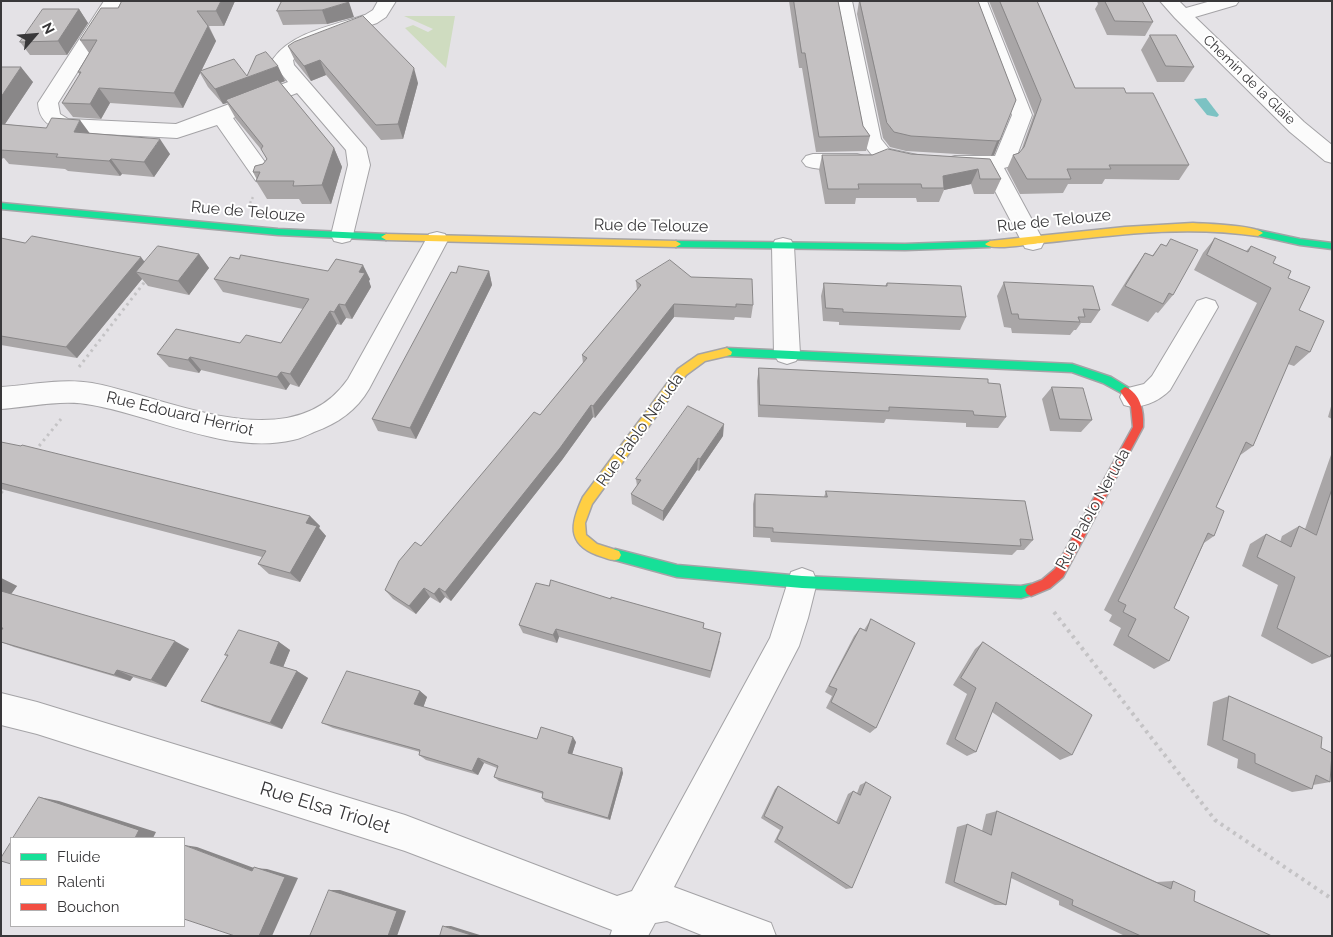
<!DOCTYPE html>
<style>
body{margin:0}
#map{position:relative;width:1333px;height:937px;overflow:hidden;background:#e4e2e6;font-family:Raleway,sans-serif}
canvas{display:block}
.frame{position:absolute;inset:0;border:2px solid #39383a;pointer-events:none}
.legend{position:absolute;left:10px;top:837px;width:175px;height:90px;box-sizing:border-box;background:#fff;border:1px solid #b0afb0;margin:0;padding:6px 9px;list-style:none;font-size:15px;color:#39383a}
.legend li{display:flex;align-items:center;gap:10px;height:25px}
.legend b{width:25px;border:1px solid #b0afb0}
.north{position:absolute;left:10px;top:10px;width:50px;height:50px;-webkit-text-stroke:4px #fff;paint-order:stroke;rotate:63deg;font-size:14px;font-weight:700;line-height:20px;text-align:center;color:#39383a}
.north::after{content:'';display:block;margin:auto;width:18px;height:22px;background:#39383a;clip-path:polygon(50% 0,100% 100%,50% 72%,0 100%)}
</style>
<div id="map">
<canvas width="1333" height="937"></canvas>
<div class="frame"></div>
<ul class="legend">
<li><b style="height:6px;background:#16e098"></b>Fluide</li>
<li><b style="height:6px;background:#ffcf43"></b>Ralenti</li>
<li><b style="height:6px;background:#f24e42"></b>Bouchon</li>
</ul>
<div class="north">N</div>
</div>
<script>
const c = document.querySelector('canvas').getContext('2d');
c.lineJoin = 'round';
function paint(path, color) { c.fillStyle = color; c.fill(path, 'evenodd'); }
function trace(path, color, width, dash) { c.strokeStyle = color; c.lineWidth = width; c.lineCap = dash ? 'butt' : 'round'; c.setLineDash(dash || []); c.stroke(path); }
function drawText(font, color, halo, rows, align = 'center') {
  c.font = font + ' Raleway,sans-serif'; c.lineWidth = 4; c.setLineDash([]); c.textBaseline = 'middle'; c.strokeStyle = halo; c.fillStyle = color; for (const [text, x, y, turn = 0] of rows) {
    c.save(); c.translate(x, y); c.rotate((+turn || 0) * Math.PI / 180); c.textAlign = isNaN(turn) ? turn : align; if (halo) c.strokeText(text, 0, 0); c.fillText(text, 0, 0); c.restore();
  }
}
const green = new Path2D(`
 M 404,16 L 455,16 L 446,68 L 405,28 L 413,25 L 428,32 L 433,29 Z`);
const water = new Path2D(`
 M 1206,98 L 1219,115 L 1217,117 L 1207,115 L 1194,99 Z`);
const pathFar2 = new Path2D(`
 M 248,207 L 254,195`);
const pathFar1 = new Path2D(`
 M 79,367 L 147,279
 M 35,451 L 61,419
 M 1,493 L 6,487`);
const path = new Path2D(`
 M 1054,612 L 1215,820 L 1332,899`);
const street = new Path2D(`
 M 104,1 L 122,1 L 58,103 L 60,114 L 68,119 L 176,124 L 288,82 L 275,66 L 273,59 C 292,32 335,25 365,15 L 373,10 L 378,1 L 396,1 L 386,17 L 377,23 L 316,44 L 293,60 L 294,65 L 366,148 L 370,165 L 353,235 L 350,241 L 342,243 L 334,241 L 331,235 L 348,165 L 346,150 L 297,93 L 233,118 L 275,176 L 272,181 L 264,183 L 256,181 L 217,125 L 177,138 L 66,132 C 50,127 39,121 38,103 Z
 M 834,1 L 852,1 L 881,139 L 889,149 L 922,156 L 926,161 L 922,166 L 915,168 L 875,159 L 861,141 Z
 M 969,1 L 987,1 L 1032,115 L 1015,161 L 1011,166 L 1004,168 L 1044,242 L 1041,248 L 1033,250 L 1025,248 L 985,172 L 948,168 L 944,163 L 948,158 L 955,156 L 995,156 L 1012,115 Z
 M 1160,1 L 1179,1 L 1186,8 L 1211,1 L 1239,1 L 1236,5 L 1195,17 L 1304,122 L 1332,145 L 1332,163 L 1325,161 L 1290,132 L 1175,18 Z
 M 813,154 L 857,154 L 864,156 L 868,161 L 864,166 C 848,171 822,171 806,166 L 802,161 L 806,156 Z
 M 437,232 L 445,234 L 448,240 L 369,389 C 357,410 337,424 314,432 C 307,435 300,439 293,440 C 228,455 155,416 92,405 C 62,399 31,407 1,409 L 1,387 C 31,385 62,378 92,383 C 168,397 291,461 348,379 L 429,234 Z
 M 783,238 L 791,240 L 794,246 L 800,354 L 796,361 L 787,364 L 778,361 L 774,354 L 772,246 L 775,240 Z
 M 1206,298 L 1215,301 L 1218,307 L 1170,390 C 1158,402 1140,410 1124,405 L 1120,397 L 1124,389 L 1144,384 L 1152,376 L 1197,301 Z
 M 802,568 L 813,572 L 817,582 L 808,618 L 799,646 L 674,887 L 771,923 L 776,936 L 704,936 L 667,921 L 655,923 L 648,936 L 610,936 L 612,930 L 405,851 L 37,734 L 1,725 L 1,693 L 37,702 L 405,815 L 617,896 L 632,891 L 770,638 L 791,572 Z`);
const fast = new Path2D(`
 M 1,203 L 278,229 L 386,234 L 391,237 L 386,240 L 278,235 L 1,209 Z
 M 1258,230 L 1300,239 L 1332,243 L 1332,249 L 1300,245 L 1255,235 L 1255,231 Z
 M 676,241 L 905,244 L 990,241 L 995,244 L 990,247 L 905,250 L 676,247 L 671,244 Z
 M 727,348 L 1072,364 L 1111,377 L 1129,388 L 1130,391 L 1125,395 L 1103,383 L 1072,372 L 727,356 L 722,352 Z
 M 615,549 L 677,565 L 802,576 L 1021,586 L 1031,584 L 1035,586 L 1037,590 L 1035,594 L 1021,598 L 802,588 L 677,577 L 611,559 L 609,555 L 611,551 Z`);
const slow = new Path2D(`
 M 1193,223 C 1206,224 1255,225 1263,233 L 1258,236 C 1183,225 1116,235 1041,243 C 1030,244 991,251 985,244 L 990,241 L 1125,227 Z
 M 386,234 L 676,241 L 681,244 L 676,247 L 386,240 L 381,237 Z
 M 727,348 L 732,352 L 731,355 L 705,361 L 686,375 L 592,504 L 585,523 L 586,535 L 597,544 L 619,551 L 621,555 L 619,559 C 612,562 604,557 597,555 C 566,543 571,523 583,497 L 678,369 L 698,355 Z`);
const jam = new Path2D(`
 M 1125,387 C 1141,393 1144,412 1143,427 L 1063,577 L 1050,588 L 1031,596 L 1027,594 L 1025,590 L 1027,586 L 1042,580 L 1055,569 L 1133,427 L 1131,407 L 1120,391 Z`);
const wall = new Path2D(`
 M 122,1 L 235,1 L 224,26 L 209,26 L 216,41 L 201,71 L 285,81 L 280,83 L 334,148 L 342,167 L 331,204 L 302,204 L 299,199 L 267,199 L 256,181 L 257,180 L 253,172 L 263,164 L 267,159 L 264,153 L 236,119 L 227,103 L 223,104 L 208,87 L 200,73 L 183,108 L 110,103 L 101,119 L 73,117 L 62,103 L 80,75 L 78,72 L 89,53 L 80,40 L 118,8 Z
 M 282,1 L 354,17 L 327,24 L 283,25 L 277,11 Z
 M 789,1 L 838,1 L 863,126 L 870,136 L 866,151 L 816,152 L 802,68 L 799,68 Z
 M 859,1 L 978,1 L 1016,100 L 994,155 L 991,156 L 906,151 L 890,147 L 883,138 L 857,14 Z
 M 989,1 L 1037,1 L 1075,88 L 1126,93 L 1189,165 L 1179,180 L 1105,179 L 1102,184 L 1068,184 L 1063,193 L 1020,194 L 1007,169 L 1013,155 L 1019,153 L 1021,151 L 1034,114 Z
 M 1097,1 L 1142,1 L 1153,22 L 1145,36 L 1107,35 L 1095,9 L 1098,4 Z
 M 79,9 L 88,23 L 67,55 L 30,55 L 20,42 Z
 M 1150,35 L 1194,67 L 1184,82 L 1157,82 L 1141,50 Z
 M 288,46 L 418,83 L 403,139 L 381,140 L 326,75 L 311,81 L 295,61 Z
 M 1,67 L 33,82 L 5,124 L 90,133 L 170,154 L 154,177 L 122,174 L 120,176 L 68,171 L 65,169 L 9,164 L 4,158 L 1,159 Z
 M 911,154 L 990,159 L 1001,179 L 994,194 L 974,194 L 971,184 L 944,190 L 939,202 L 917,202 L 916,198 L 856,198 L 855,204 L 825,204 L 819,170 L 822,155 Z
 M 1,238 L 25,243 L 145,262 L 199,254 L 209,268 L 189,295 L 148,286 L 142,279 L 77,358 L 1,345 Z
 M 1215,238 L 1246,251 L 1251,246 L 1273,263 L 1288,278 L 1299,310 L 1310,352 L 1294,366 L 1288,364 L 1253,446 L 1239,456 L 1216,507 L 1214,536 L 1204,543 L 1174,608 L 1169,661 L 1154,669 L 1113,645 L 1121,628 L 1109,621 L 1112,615 L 1104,610 L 1257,303 L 1194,270 L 1203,253 Z
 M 1171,239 L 1173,295 L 1158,313 L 1156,312 L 1148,322 L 1111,305 L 1132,272 L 1145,253 L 1152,256 L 1161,244 L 1166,246 Z
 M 239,259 L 370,279 L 369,281 L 371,287 L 352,319 L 346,318 L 341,325 L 337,324 L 299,387 L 290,384 L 286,390 L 201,370 L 199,373 L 169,367 L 157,354 L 240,343 L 281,343 L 303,309 L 223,292 L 214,279 Z
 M 489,271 L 492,285 L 416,439 L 378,431 L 372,419 L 456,273 Z
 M 691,277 L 753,305 L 751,318 L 735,317 L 734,320 L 674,317 L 595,418 L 593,417 L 562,460 L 451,601 L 445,597 L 440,603 L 430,597 L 416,614 L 393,599 L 385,590 L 421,546 L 540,415 L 583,363 L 582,355 L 637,290 L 636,281 Z
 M 1004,282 L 1100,310 L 1091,323 L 1081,323 L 1076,330 L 1074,330 L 1070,335 L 1012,333 L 1011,328 L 1004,327 L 997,296 Z
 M 824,283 L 885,286 L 887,283 L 966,317 L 960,330 L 839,325 L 839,322 L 823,321 L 821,296 Z
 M 759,368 L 988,383 L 1006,417 L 998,428 L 966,427 L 966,423 L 886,419 L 884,423 L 758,417 L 757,381 Z
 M 1052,387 L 1092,420 L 1081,432 L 1050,431 L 1042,399 Z
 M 1332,403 L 1332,419 L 1328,417 Z
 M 723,436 L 699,471 L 697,470 L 663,521 L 632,504 L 631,494 L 637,486 L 636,479 Z
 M 1,442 L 310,516 L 320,526 L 319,528 L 326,536 L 300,582 L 269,574 L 258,564 L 262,557 L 1,489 Z
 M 1332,452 L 1332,652 L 1330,657 L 1312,664 L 1261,636 L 1278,585 L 1242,566 L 1250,544 L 1266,534 L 1280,542 L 1282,536 L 1299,526 L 1305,529 Z
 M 826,491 L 1033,540 L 1024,550 L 1017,550 L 1012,555 L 771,542 L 770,538 L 753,537 L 753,504 L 755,494 L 824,497 Z
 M 1,578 L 17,586 L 11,594 L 189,649 L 166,687 L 133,677 L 130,681 L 14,647 L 1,642 Z
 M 549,586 L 611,599 L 704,623 L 703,628 L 720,641 L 710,678 L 559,637 L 557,643 L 523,633 L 519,625 Z
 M 871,619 L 876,728 L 870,733 L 826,708 L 832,696 L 825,692 L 854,636 L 860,628 L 864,630 Z
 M 279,642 L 290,650 L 283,667 L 297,671 L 308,678 L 282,729 L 215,707 L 201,701 L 228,656 L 225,655 Z
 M 983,642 L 1072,755 L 1060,760 L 992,712 L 976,752 L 967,756 L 946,744 L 967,694 L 953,685 L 975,649 Z
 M 420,691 L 427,697 L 423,707 L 537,739 L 576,742 L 572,754 L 623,773 L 610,820 L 545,802 L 542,798 L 543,794 L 499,781 L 494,777 L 497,768 L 484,763 L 478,775 L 426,760 L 419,755 L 420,752 L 333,728 L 322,723 Z
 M 1229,696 L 1321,748 L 1330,782 L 1313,785 L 1312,789 L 1292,792 L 1237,768 L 1238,759 L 1207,745 L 1213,702 Z
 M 866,782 L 852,888 L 846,889 L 774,842 L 780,830 L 761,818 L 775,789 L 778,786 L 836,822 L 848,794 L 853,791 L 857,793 L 860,785 Z
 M 997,811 L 1157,882 L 1173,881 L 1194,901 L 1272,936 L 1125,936 L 1059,905 L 1059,901 L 1011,878 L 1006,905 L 995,905 L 945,883 L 957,827 L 967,824 L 982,831 L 986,814 Z`);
const shadedWall = new Path2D(`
 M 221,1 L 235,1 L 224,26 L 216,11 Z
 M 349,2 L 354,17 L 327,24 L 322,10 Z
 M 79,9 L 88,23 L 67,55 L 58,41 Z
 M 208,26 L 216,41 L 183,108 L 174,93 Z
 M 320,60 L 326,75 L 311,81 L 304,66 Z
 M 278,66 L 285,81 L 228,103 L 226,100 L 227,103 L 223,104 L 215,89 Z
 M 21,67 L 33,82 L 1,130 L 1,97 Z
 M 414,68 L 418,83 L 403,139 L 398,124 Z
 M 99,88 L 110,103 L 101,119 L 90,104 Z
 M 80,120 L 91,135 L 74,132 Z
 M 160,139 L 170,154 L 154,177 L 144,162 Z
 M 1000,140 L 994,155 L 991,156 L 997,141 Z
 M 334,148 L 342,167 L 331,204 L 322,185 Z
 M 111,159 L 122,174 L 120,176 L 109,161 Z
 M 978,169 L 971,184 L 944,190 L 944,188 L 943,176 Z
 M 199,254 L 209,268 L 189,295 L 178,281 Z
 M 141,257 L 150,269 L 136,272 L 142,279 L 77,358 L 66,347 Z
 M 363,265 L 370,279 L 369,281 L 371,287 L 352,319 L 345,305 L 359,272 Z
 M 489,271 L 492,285 L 416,439 L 410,428 Z
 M 339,304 L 346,318 L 341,325 L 334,312 Z
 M 674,304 L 674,317 L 595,418 L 593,406 Z
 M 330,311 L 337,324 L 299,387 L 290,374 Z
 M 190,357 L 201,370 L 199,373 L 188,360 Z
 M 281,372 L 290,384 L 286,390 L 277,377 Z
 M 591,405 L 593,417 L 562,460 L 451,601 L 445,592 Z
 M 724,424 L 723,436 L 699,471 L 700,459 Z
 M 698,458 L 697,470 L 663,521 L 663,511 Z
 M 310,516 L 320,526 L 319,528 L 326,536 L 300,582 L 290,573 L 306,523 Z
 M 1,578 L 17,586 L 9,597 L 1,593 Z
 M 424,588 L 430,597 L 416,614 L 409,606 Z
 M 439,588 L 445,597 L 440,603 L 434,594 Z
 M 556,629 L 559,637 L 557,643 L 553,635 Z
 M 175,641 L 189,649 L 166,687 L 151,680 Z
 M 279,642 L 290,650 L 282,670 L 270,663 Z
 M 117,670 L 133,677 L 130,681 L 114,675 Z
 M 297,671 L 308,678 L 282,729 L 270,723 Z
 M 420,691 L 427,697 L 422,711 L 414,704 Z
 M 573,737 L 576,742 L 571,758 L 568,753 Z
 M 478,758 L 484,763 L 478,775 L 472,771 Z
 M 622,768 L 623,773 L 610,820 L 608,818 Z
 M 39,797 L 59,801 L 156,832 L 153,838 L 135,838 Z
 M 184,845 L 197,847 L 254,868 L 267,869 L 298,878 L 272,936 L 259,936 L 252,871 Z
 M 329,890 L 340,890 L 406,911 L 397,936 L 388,936 Z
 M 443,926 L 451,926 L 483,936 L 474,936 Z`);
const building = new Path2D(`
 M 122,1 L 221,1 L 216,11 L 197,11 L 208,26 L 174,93 L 99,88 L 90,104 L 62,103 L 81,72 L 78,72 L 97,40 L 80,40 L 101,8 L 118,8 Z
 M 282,1 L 348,1 L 349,2 L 322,10 L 277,11 Z
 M 794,1 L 838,1 L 863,126 L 870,136 L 819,137 L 805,53 L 802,53 Z
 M 860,1 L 978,1 L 1016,100 L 1000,140 L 997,141 L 911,136 L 894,132 L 887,123 Z
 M 1000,1 L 1037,1 L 1075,88 L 1124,88 L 1126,93 L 1153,93 L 1189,165 L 1109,165 L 1111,169 L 1067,169 L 1071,179 L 1027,179 L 1013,155 L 1019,153 L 1024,147 L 1041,100 Z
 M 1105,1 L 1142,1 L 1153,22 L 1115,21 Z
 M 43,9 L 79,9 L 58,41 L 20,42 Z
 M 363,16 L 414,68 L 398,124 L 376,125 L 320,60 L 304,66 L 288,46 L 294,42 Z
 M 1150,35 L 1176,35 L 1194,67 L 1166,66 Z
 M 266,52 L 278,66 L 215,89 L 200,71 L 234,59 L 247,76 L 256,56 Z
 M 1,67 L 21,67 L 1,97 Z
 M 278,80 L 334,148 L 322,185 L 293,186 L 294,181 L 256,181 L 260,172 L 253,172 L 255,166 L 263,164 L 267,159 L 261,149 L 263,146 L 226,100 Z
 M 52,118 L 80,120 L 74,132 L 160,139 L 144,162 L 111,159 L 109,161 L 56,157 L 58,154 L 1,150 L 1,124 L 46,128 Z
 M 888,149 L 911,154 L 990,159 L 1001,179 L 980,179 L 978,169 L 943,176 L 944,188 L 922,188 L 921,184 L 858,184 L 859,189 L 828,189 L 822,155 L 872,155 Z
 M 32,236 L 141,257 L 66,347 L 1,336 L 1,270 L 2,269 L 1,269 L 1,238 L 25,243 Z
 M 1215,238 L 1248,252 L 1251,246 L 1276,257 L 1273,263 L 1291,271 L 1288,278 L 1310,287 L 1299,310 L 1324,321 L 1310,352 L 1296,346 L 1253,446 L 1246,442 L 1216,507 L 1224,511 L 1214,536 L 1208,533 L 1174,608 L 1189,617 L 1169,661 L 1128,636 L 1136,619 L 1123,612 L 1126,605 L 1118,601 L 1271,288 L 1207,255 Z
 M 1171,239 L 1198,250 L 1173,295 L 1169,293 L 1163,304 L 1125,286 L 1145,253 L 1153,256 L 1161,244 L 1166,246 Z
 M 158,246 L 199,254 L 178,281 L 136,272 Z
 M 241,255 L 328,271 L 336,259 L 363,265 L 359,272 L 365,273 L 345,305 L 339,304 L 334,312 L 330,311 L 290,374 L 281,372 L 277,377 L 190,357 L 188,360 L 157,354 L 176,329 L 240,343 L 246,335 L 281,343 L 309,299 L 214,279 L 230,257 L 239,259 Z
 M 670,260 L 691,277 L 752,279 L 753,305 L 736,304 L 736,307 L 674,304 L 593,406 L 591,405 L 560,448 L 445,592 L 439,588 L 434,594 L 424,588 L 409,606 L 385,590 L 399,561 L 415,542 L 421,546 L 534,412 L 540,415 L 587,358 L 582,355 L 641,285 L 636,281 Z
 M 459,266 L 489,271 L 410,428 L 372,419 L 451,272 L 456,273 Z
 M 1004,282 L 1093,286 L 1100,310 L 1083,309 L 1085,317 L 1078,317 L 1080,322 L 1019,319 L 1018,314 L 1012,314 Z
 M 824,283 L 887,286 L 887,283 L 961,286 L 966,317 L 843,312 L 843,309 L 826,308 Z
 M 759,368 L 988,379 L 988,383 L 1000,384 L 1006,417 L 974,415 L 973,411 L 889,407 L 889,411 L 760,405 Z
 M 1052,387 L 1083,388 L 1092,420 L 1060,419 Z
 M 688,406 L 724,424 L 700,459 L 698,458 L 663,511 L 631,494 L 641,480 L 636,479 Z
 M 1,442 L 21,446 L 22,445 L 310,516 L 306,523 L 317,526 L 290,573 L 258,564 L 266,551 L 1,483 Z
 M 1332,489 L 1332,652 L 1330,657 L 1277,628 L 1295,577 L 1257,557 L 1266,534 L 1291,547 L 1299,526 L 1316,535 Z
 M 826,491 L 1025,501 L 1033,540 L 1020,539 L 1021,546 L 773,532 L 773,528 L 755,527 L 755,494 L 827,497 Z
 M 551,580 L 611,599 L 611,597 L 704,623 L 703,628 L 721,633 L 711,671 L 556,629 L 553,635 L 519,625 L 536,583 L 549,586 Z
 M 1,591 L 175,641 L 151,680 L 117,670 L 114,675 L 1,642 L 1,631 L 3,628 L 1,628 Z
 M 871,619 L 915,643 L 876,728 L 831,702 L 837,689 L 829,686 L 860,628 L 866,631 Z
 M 239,630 L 279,642 L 270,663 L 297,671 L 270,723 L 201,701 L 228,655 L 225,655 Z
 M 983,642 L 1092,715 L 1072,755 L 996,702 L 976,752 L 955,739 L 976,688 L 961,678 Z
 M 347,671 L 420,691 L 414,704 L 537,739 L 541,727 L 573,737 L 568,753 L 622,768 L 608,818 L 542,798 L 543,792 L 494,777 L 498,766 L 478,758 L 472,771 L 419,755 L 420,750 L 322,723 Z
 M 1229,696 L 1322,737 L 1321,748 L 1332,753 L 1330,782 L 1316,775 L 1312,789 L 1255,763 L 1255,754 L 1223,740 Z
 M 866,782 L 891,797 L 852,888 L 777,839 L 783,827 L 764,816 L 778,786 L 839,824 L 853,791 L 860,795 Z
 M 39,797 L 139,830 L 135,838 L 13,838 Z
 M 997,811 L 1171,889 L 1173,881 L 1195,891 L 1194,901 L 1272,936 L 1141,936 L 1072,905 L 1073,900 L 1012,872 L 1006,905 L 954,882 L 967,824 L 991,835 Z
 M 11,842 L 11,864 L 1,861 L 1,858 Z
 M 184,845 L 252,871 L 254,867 L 285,877 L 259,936 L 235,936 L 184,919 Z
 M 329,890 L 397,911 L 388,936 L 310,936 Z
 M 443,926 L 474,936 L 440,936 Z`);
const farStreetnames = [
 ["Chemin de la Glaie",1249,80,44]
];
const streetNames = [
 ["Rue de Telouze",248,212,5],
 ["Rue de Telouze",1054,221,-6],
 ["Rue de Telouze",651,226,1],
 ["Rue Edouard Herriot",180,414,13],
 ["Rue Pablo Neruda",640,430,-54],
 ["Rue Pablo Neruda",1093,509,-61]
];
const nearStreetnames = [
 ["Rue Elsa Triolet",325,808,17]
];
paint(green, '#cfdcc0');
paint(water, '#7cc2c3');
trace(street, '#a4a3a6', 2);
trace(fast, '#a4a3a6', 3);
trace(slow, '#a4a3a6', 3);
trace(jam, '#a4a3a6', 3);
trace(pathFar2, '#c4c3c5', 2.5, [2, 2.5]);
trace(pathFar1, '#c4c3c5', 3, [2.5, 4]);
trace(path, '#c4c3c5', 4, [3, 4.5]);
paint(street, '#fbfbfb');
paint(fast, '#16e098');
paint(slow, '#ffcf43');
paint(jam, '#f24e42');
paint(wall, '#a9a6a7');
paint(shadedWall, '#898788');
paint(building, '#c4c1c2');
trace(building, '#898788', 1);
drawText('14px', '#39383a', '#fff', farStreetnames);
drawText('16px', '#39383a', '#fff', streetNames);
drawText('19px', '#39383a', '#fff', nearStreetnames);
</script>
